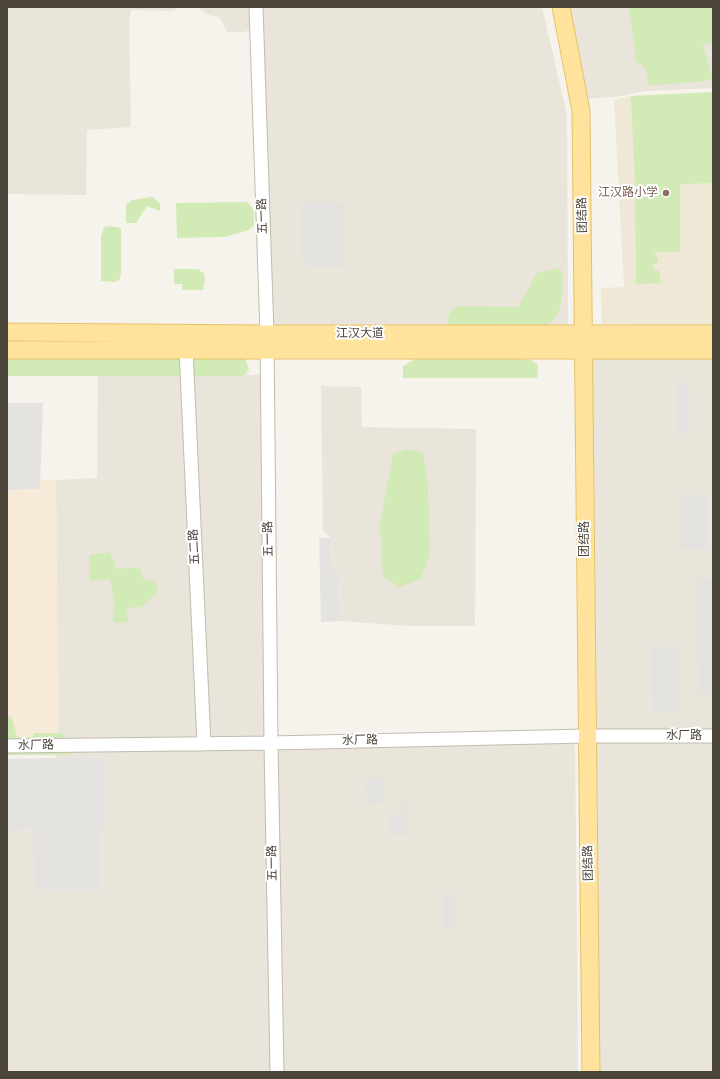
<!DOCTYPE html>
<meta charset="utf-8">
<style>
body{margin:0}
#map{position:relative;width:720px;height:1079px;overflow:hidden;background:#f6f3ec;font-family:Jost,sans-serif}
canvas{display:block}
.frame{position:absolute;inset:0;border:8px solid #4b4439;pointer-events:none}
</style>
<div id="map">
<canvas width="720" height="1079"></canvas>
<div class="frame"></div>
</div>
<script>
const c = document.querySelector('canvas').getContext('2d');
c.lineJoin = 'round';
function paint(path, color) { c.fillStyle = color; c.fill(path, 'evenodd'); }
function trace(path, color, width, dash) { c.strokeStyle = color; c.lineWidth = width; c.lineCap = dash ? 'butt' : 'round'; c.setLineDash(dash || []); c.stroke(path); }
function drawText(font, color, halo, rows, align = 'center') {
  c.font = font + ' Jost,"Noto Sans SC",sans-serif'; c.lineWidth = 4; c.setLineDash([]); c.textBaseline = 'middle'; c.strokeStyle = halo; c.fillStyle = color; for (const [text, x, y, turn = 0] of rows) {
    c.save(); c.translate(x, y); c.rotate((+turn || 0) * Math.PI / 180); c.textAlign = isNaN(turn) ? turn : align; if (halo) c.strokeText(text, 0, 0); c.fillText(text, 0, 0); c.restore();
  }
}
const residential = new Path2D(`
 M 7,7 L 179,7 L 173,11 L 131,10 L 129,22 L 131,127 L 87,130 L 86,195 L 7,194 Z
 M 197,7 L 250,7 L 251,30 L 243,32 L 227,32 L 220,17 L 209,15 Z
 M 258,7 L 542,7 L 567,115 L 568,327 L 270,330 Z
 M 567,7 L 713,7 L 713,88 L 646,91 L 615,97 L 584,99 Z
 M 587,353 L 713,354 L 713,734 L 590,733 Z
 M 98,372 L 265,375 L 273,1072 L 7,1072 L 7,831 L 106,828 L 105,757 L 56,758 L 58,743 L 56,480 L 97,478 Z
 M 321,386 L 361,387 L 362,427 L 476,429 L 475,626 L 409,626 L 340,621 L 339,573 L 332,573 L 331,538 L 323,531 Z
 M 575,740 L 578,1072 L 282,1072 L 278,747 Z
 M 594,742 L 713,742 L 713,1072 L 598,1072 Z`);
const commercial = new Path2D(`
 M 40,480 L 56,480 L 58,743 L 7,743 L 7,490 L 39,489 Z`);
const education = new Path2D(`
 M 713,92 L 713,326 L 602,324 L 601,288 L 624,287 L 614,100 L 631,96 Z`);
const green = new Path2D(`
 M 629,7 L 713,7 L 713,42 L 703,45 L 713,80 L 649,86 L 646,68 L 636,61 Z
 M 713,92 L 713,183 L 680,184 L 680,252 L 654,252 L 658,259 L 658,262 L 651,266 L 660,272 L 661,283 L 636,284 L 635,184 L 631,96 Z
 M 152,197 L 160,203 L 160,211 L 147,206 L 136,223 L 126,223 L 126,203 L 127,204 L 132,200 Z
 M 247,202 C 255,207 254,216 254,225 L 249,230 L 224,237 L 177,238 L 176,203 Z
 M 110,226 L 121,228 L 121,272 L 120,279 L 115,282 L 101,281 L 101,236 L 104,227 Z
 M 558,268 L 563,275 C 562,287 563,304 557,315 C 545,335 517,325 499,324 C 492,324 485,326 477,327 C 468,327 459,327 449,327 L 448,316 L 456,306 L 518,307 L 537,273 Z
 M 198,269 L 204,274 L 205,279 L 203,290 L 182,290 L 182,284 L 174,284 L 174,269 Z
 M 7,356 L 241,358 L 246,361 L 249,369 L 245,375 L 241,376 L 7,376 Z
 M 481,358 L 531,360 L 538,365 L 537,378 L 403,378 L 403,366 L 415,359 Z
 M 407,449 L 423,453 L 428,486 L 430,553 L 421,579 L 399,587 L 383,576 L 380,524 L 393,454 Z
 M 110,552 L 116,569 L 139,567 L 144,579 L 155,581 L 158,592 L 141,607 L 127,608 L 128,622 L 113,623 L 114,601 L 110,580 L 90,581 L 89,555 Z
 M 7,715 L 12,718 L 17,737 L 32,737 L 34,733 L 63,733 L 63,735 L 79,749 L 77,752 L 66,755 L 7,755 Z`);
const parking = new Path2D(`
 M 301,202 L 345,203 L 344,268 L 309,268 L 301,253 Z
 M 676,383 L 688,383 L 689,433 L 676,433 Z
 M 7,403 L 43,403 L 40,489 L 7,490 Z
 M 679,495 L 707,495 L 707,549 L 679,549 Z
 M 319,538 L 331,538 L 332,573 L 339,573 L 340,621 L 321,622 Z
 M 697,579 L 713,579 L 713,695 L 699,695 Z
 M 678,646 L 679,711 L 652,712 L 651,647 Z
 M 105,757 L 106,828 L 100,829 L 100,890 L 35,890 L 34,830 L 7,831 L 7,759 Z
 M 383,778 L 384,804 L 366,805 L 365,779 Z
 M 408,801 L 409,836 L 389,836 L 389,816 L 401,815 L 401,802 Z
 M 443,891 L 454,891 L 454,928 L 443,928 Z`);
const minor = new Path2D(`
 M 256,7 L 267,334 L 271,743 L 277,1072
 M 186,349 L 204,744
 M 7,746 L 271,743 L 587,736 L 713,736`);
const major = new Path2D(`
 M 561,7 L 581,111 L 591,1072
 M 7,332 L 267,334 L 713,334
 M 7,350 L 713,350`);
const markers = [
 [666,193,4,"#8d6e63"]
];
const educationNames = [
 ["江汉路小学",658,193]
];
const streetNames = [
 ["团结路",583,215,-91],
 ["五一路",263,216,-92],
 ["江汉大道",360,334],
 ["五一路",269,539,-91],
 ["团结路",585,539,-90],
 ["五二路",195,547,-93],
 ["水厂路",684,736],
 ["水厂路",360,741,-1],
 ["水厂路",36,746,-1],
 ["五一路",273,863,-91],
 ["团结路",589,863,-91]
];
paint(residential, '#eae5da');
paint(commercial, '#f7ead8');
paint(education, '#efe8d6');
paint(green, '#d2eab5');
paint(parking, '#e5e3e0');
trace(minor, '#c2bbae', 15);
trace(major, '#e6c16a', 19);
trace(minor, '#fff', 13);
trace(major, '#ffe39c', 17);
for (const [x, y, r, color] of markers) { const dot = new Path2D(); dot.arc(x, y, r, 0, 2 * Math.PI); c.fillStyle = color; c.fill(dot); trace(dot, '#fff', 1.5); }
drawText('12px', '#785e54', '#fff', educationNames, 'right');
drawText('12px', '#4b4439', '#fff', streetNames);
</script>
